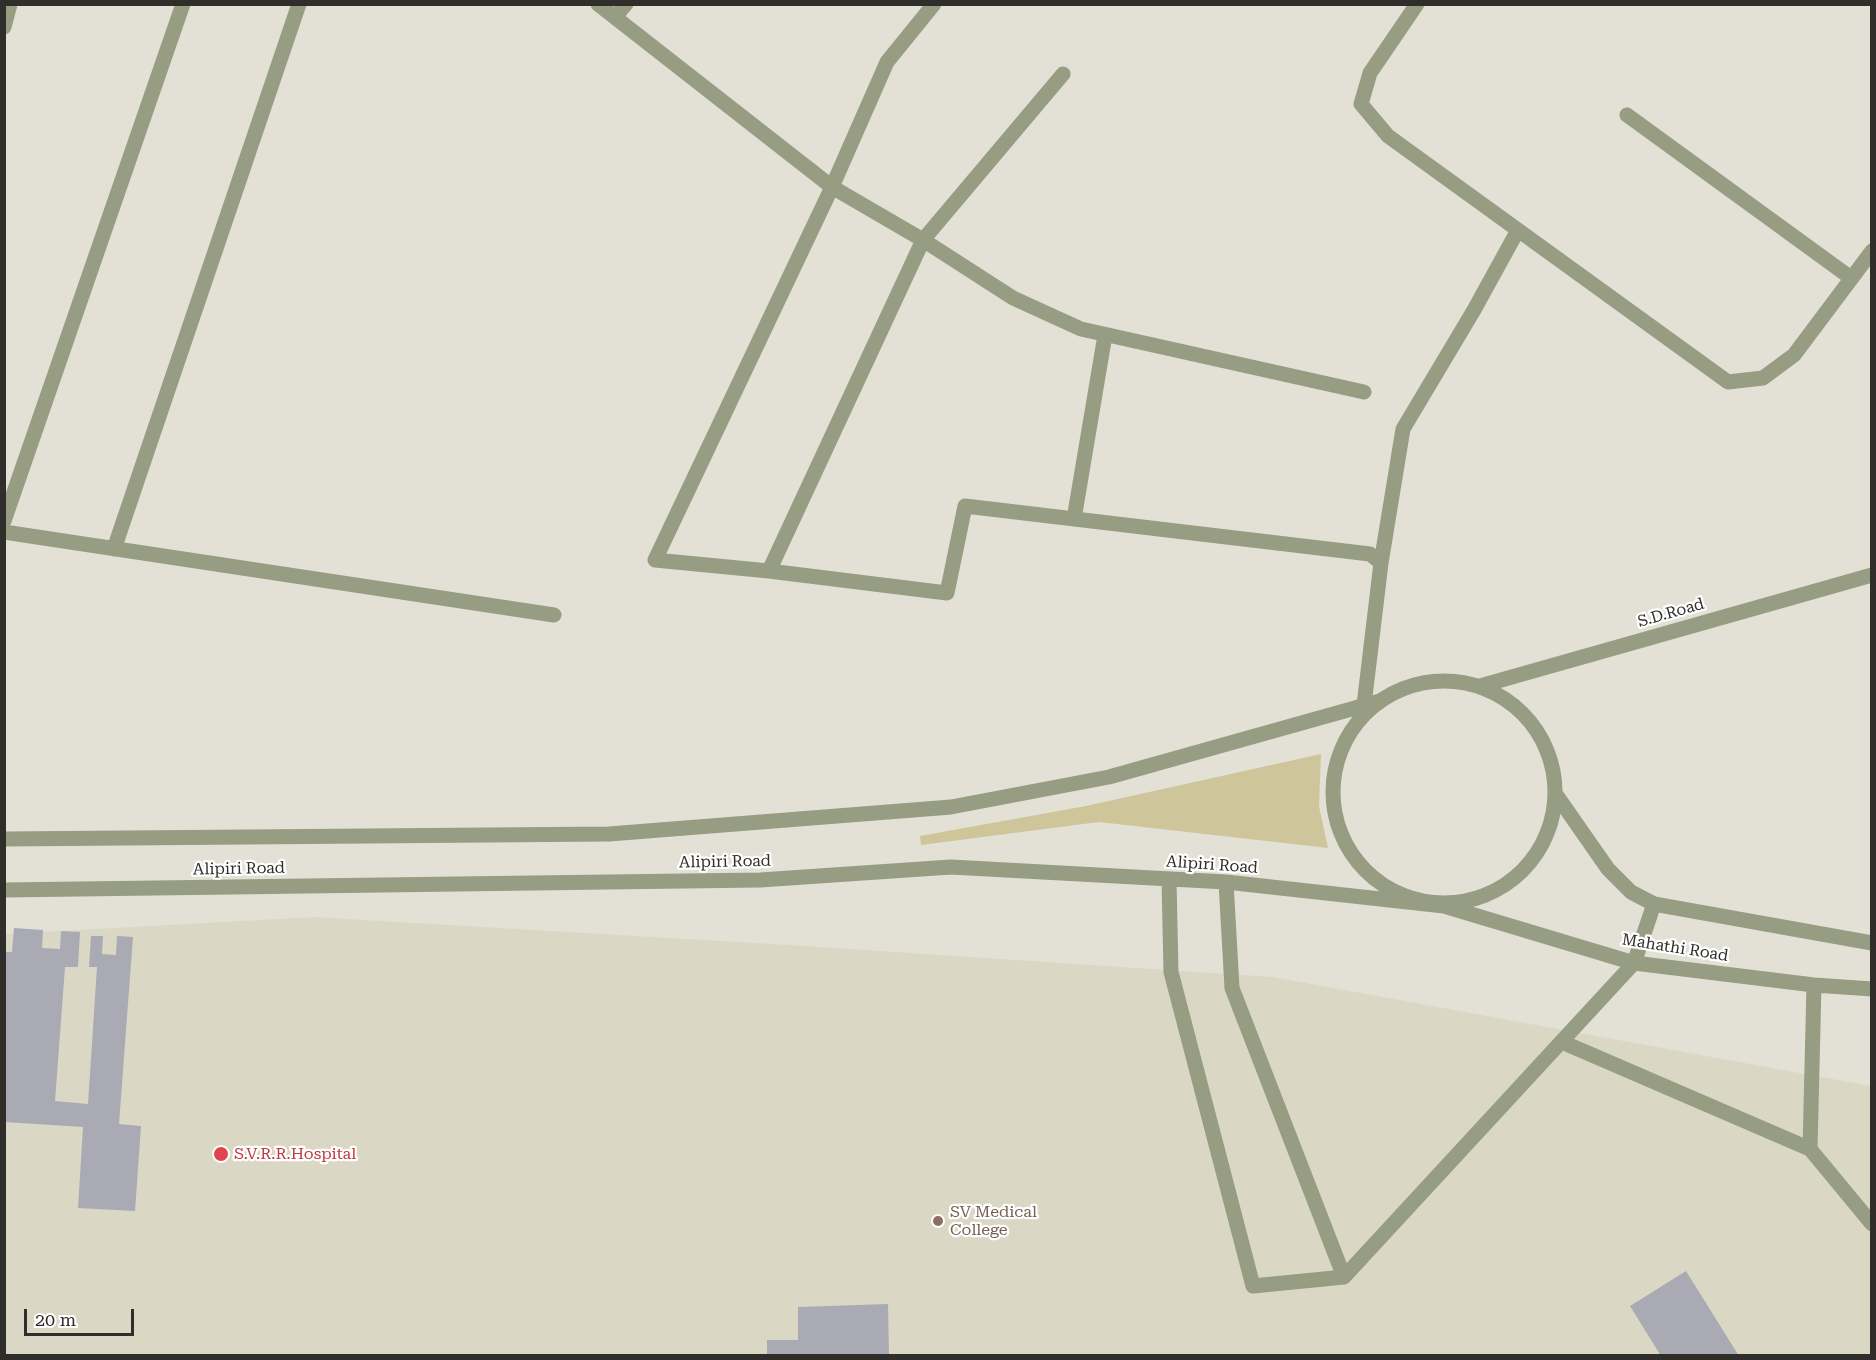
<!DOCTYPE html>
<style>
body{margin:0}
#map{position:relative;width:1876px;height:1360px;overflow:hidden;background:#e3e1d6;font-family:"Roboto Serif",serif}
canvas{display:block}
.frame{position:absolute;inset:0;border:6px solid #2f2e2a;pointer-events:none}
.scale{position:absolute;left:24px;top:1309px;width:110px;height:27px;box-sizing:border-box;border:3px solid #2f2e2a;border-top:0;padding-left:8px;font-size:18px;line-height:21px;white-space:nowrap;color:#2f2e2a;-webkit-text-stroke:4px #fff;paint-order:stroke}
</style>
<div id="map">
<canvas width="1876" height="1360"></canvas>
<div class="frame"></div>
<div class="scale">20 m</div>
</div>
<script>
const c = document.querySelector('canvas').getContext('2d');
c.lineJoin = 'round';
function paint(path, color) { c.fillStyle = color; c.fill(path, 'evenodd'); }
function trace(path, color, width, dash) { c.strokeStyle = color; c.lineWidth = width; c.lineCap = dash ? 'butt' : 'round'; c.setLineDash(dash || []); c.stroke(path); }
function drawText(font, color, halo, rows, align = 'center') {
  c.font = font + ' "Roboto Serif",serif'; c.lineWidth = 4.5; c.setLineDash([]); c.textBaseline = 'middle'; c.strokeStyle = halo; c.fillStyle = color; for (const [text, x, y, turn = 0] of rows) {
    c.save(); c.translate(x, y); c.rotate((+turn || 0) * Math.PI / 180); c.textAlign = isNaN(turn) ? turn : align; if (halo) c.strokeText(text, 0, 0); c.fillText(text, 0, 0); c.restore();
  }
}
const built = new Path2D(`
 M 314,917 L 790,945 L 1273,977 L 1871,1086 L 1871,1355 L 5,1356 L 5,934 Z`);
const green = new Path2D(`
 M 1321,754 L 1319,806 L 1328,848 L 1099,822 L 921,845 L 920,836 L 1086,806 Z`);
const building = new Path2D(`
 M 14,928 L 43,930 L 42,948 L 60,949 L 61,931 L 80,932 L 78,967 L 65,967 L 55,1101 L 88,1104 L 97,967 L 89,967 L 91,936 L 103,936 L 102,954 L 116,955 L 117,936 L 133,937 L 119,1124 L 141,1126 L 135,1211 L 78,1208 L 83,1127 L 4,1122 L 4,952 L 12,952 Z
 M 1686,1271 L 1739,1356 L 1661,1356 L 1630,1306 Z
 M 888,1304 L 889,1356 L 767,1356 L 767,1340 L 798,1340 L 798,1307 Z`);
const minor = new Path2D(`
 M 598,4 L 832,187 L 923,240 L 1013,298 L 1081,329 L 1364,392
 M 934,4 L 887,62 L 832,187 L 655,560 L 769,571 L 923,240 L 1063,74
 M 1417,4 L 1370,73 L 1361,104 L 1388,136 L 1728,382 L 1763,378 L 1794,355 L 1872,251
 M 615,17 L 626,4
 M 4,27 L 10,4
 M 1627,115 L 1851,278
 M 1074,519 L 1105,335
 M 4,521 L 183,4
 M 4,532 L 554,615
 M 114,549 L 299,4
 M 1381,563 L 1403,429 L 1474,310 L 1518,230
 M 769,571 L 947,593 L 965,506 L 1370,554 L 1381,563 L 1364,705
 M1333 792a111 111 0 1 1 222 0a111 111 0 1 1-222 0Z
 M 1480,686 L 1872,575
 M 1555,793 L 1608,869 L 1631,892 L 1654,904 L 1872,943
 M 4,839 L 609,834 L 951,807 L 1109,777 L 1380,701
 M 1169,880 L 1171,972 L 1253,1286 L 1344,1277 L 1634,963 L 1654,904
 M 1226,882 L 1232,988 L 1344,1277
 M 4,890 L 760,880 L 951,867 L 1226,882 L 1444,906 L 1634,963 L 1814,985 L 1872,989
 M 1562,1042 L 1810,1149 L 1872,1224
 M 1810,1149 L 1814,985`);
const markers = [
 [221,1154,8,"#e0444e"],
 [938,1221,6,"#8d6e63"]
];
const streetNames = [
 ["S.D.Road",1671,613,-16],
 ["Alipiri Road",725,862,-1],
 ["Alipiri Road",1212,865,4],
 ["Alipiri Road",239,869,-1],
 ["Mahathi Road",1675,948,9]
];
const healthNames = [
 ["S.V.R.R.Hospital",234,1154]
];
const educationNames = [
 ["SV Medical",950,1212],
 ["College",950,1230]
];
paint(built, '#dad8c5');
paint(green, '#cec69a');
paint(building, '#aaaab5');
trace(minor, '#969d82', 15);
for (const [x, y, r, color] of markers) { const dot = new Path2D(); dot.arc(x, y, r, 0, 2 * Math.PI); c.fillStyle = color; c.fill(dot); trace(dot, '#fff', 2); }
drawText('16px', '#2f2e2a', '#fff', streetNames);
drawText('16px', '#be3a42', '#fff', healthNames, 'left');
drawText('16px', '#785e54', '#fff', educationNames, 'left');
</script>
